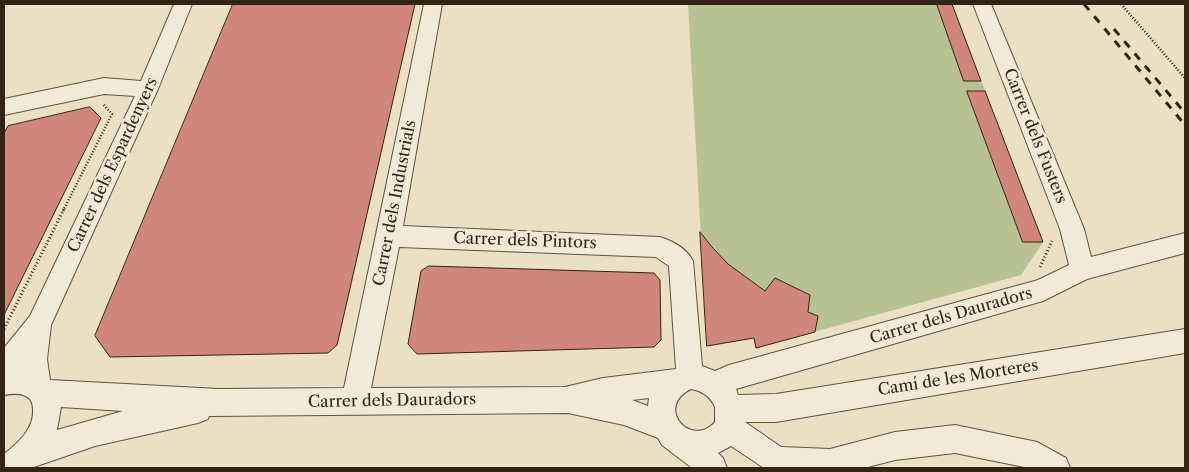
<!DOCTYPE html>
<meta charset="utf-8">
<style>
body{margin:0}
#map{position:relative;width:1189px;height:472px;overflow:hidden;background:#ebdfc4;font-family:"Libre Caslon Text",serif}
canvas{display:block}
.frame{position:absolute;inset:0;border:5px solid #332414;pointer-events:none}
</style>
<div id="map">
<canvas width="1189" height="472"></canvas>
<div class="frame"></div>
</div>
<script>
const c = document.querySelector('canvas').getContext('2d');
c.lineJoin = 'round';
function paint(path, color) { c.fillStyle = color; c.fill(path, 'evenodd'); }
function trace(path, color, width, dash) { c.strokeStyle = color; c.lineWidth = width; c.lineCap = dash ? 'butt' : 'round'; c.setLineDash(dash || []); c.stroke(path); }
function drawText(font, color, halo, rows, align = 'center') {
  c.font = font + ' "Libre Caslon Text",serif'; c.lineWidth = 5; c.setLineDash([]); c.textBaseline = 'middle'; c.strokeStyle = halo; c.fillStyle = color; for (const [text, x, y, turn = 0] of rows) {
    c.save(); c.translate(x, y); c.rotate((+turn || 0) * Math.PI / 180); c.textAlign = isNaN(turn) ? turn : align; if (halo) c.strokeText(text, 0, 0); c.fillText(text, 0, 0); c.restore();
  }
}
const green = new Path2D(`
 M 688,4 L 952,4 L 1043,242 L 1021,275 L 756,348 L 754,338 L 707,346 Z`);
const building = new Path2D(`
 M 233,4 L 415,4 L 337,345 L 328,353 L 110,357 L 95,336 Z
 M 937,4 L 952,4 L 981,81 L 964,81 Z
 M 967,91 L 985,91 L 1043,242 L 1023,242 Z
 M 90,107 L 101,118 L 4,315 L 4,133 L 8,126 Z
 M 700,232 L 712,247 L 728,264 L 765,291 L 775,278 L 810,295 L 808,312 L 818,316 L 815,332 L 756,348 L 754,338 L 707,346 Z
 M 429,266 L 654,273 L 660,280 L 661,340 L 654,347 L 417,354 L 408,344 L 421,271 Z`);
const pathFar1 = new Path2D(`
 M 1121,4 L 1185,78
 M 63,211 L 112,114 L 103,104`);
const path = new Path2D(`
 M 1040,267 L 1052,241
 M 4,329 L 64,209`);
const minor = new Path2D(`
 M 174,4 L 192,4 L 158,89 L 51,325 L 47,359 L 50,380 L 219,389 L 344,388 L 424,4 L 442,4 L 403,226 L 660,237 C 673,241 687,249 693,261 L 702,366 L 715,371 L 729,365 L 1038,280 L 1069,265 L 1060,229 L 973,4 L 991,4 L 1084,229 L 1091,257 L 1185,233 L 1185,253 L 1087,279 L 1043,301 L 736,389 L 738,395 L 776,394 L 1185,329 L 1185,353 L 776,422 L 745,422 L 781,447 L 830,449 L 895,432 L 955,425 L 1037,442 L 1066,458 L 1070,468 L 1029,468 L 955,453 L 895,460 L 864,468 L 764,468 L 731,446 L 718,453 L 723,458 L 727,468 L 692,468 L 662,445 L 658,438 L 624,425 L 568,413 L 209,416 L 208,419 L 198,423 L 95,446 L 31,468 L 4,468 L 4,454 C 18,443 34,429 33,410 C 33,403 31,397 23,395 C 17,393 10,394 4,395 L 4,348 L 30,316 L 135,96 L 104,94 L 4,115 L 4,99 L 104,78 L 141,81 ZM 399,247 L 656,257 L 669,266 L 676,369 L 603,378 L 565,387 L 371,388 ZM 691,389 C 702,391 710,396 715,407 L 715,422 C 691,449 654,407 691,389 ZM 649,398 L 648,406 L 632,400 ZM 61,407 L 123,411 L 57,430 Z`);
const rail = new Path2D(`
 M 1084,4 L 1185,125
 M 1114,29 L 1185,113`);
const streetNames = [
 ["Carrer dels Fusters",1035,136,68],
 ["Carrer dels Espardenyers",113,165,-65],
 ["Carrer dels Industrials",395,203,-79],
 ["Carrer dels Pintors",525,241,2],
 ["Carrer dels Dauradors",951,316,-16],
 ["Camí de les Morteres",958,378,-9],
 ["Carrer dels Dauradors",392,401,-1]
];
paint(green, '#b8c194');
paint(building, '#d1867b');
trace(building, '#332414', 1);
trace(minor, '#615340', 2);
trace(pathFar1, '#332414', 2.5, [1, 2]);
trace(path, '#332414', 3, [1, 2.5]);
paint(minor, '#f2ead9');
trace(rail, '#332414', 3, [8, 8]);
drawText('16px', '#332414', '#f2ead9', streetNames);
</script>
